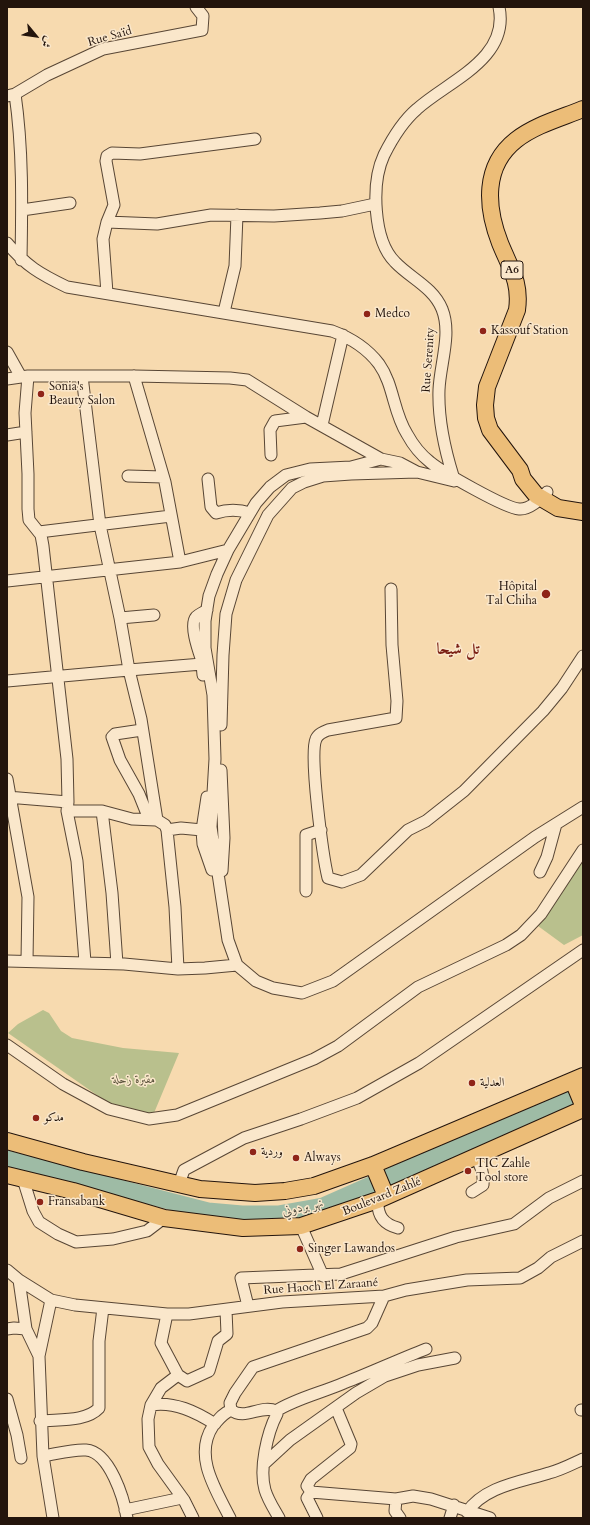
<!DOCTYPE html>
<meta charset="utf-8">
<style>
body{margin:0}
#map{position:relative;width:590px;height:1525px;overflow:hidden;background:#f7daaf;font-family:Cardo,Amiri,serif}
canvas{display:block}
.frame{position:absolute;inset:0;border:8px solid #23140c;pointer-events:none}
.north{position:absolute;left:16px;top:16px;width:40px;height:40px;-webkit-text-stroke:3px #fae7cb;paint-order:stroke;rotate:119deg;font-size:11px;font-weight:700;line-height:16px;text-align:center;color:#23140c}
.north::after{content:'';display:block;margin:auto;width:14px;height:18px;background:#23140c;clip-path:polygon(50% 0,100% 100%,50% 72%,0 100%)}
</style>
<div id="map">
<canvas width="590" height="1525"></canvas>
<div class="frame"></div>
<div class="north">ش</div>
</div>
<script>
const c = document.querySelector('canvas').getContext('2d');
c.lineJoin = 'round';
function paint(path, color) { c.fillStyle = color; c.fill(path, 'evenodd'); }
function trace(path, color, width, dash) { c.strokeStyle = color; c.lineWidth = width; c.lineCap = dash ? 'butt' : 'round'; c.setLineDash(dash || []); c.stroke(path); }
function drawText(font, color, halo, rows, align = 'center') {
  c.font = font + ' Cardo,Amiri,serif'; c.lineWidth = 3; c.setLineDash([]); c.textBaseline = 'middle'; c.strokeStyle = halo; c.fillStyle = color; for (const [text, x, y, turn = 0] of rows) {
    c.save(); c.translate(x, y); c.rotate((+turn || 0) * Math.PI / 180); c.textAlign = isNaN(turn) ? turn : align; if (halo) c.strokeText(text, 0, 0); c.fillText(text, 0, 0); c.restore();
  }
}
const green = new Path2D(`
 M 583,857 L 583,935 L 564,945 L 538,926 Z
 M 43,1010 L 49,1013 L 61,1031 L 72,1038 L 123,1048 L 179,1053 L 154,1113 L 134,1114 L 111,1105 L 8,1033 L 18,1024 Z`);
const river = new Path2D(`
 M 7,1159 L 208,1211 L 242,1214 L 278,1214 L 323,1206 L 583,1091`);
const minor = new Path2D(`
 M 15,94 C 23,149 22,205 21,260
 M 7,96 L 15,94 L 47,75 L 103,49 L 202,30 L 203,16 L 196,7
 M 22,210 L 70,203
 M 107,222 L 157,224 L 211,215 L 274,216 L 320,213 L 342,211 L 375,204
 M 7,243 C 26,266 40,274 67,287 L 332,331 C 351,338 367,348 379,364 C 394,385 393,412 407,434 C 413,445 421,455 430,462 C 442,472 505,508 519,509 C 529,510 541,499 547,492
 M 107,293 L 103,239 L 107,222 L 114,205 L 106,161 L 107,156 L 112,153 L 140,154 L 255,139
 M 224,312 L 235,266 L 237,215
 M 7,352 L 21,377
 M 82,376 L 100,525 L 120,618 L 129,670 L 202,664 L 203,675
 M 134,376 L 165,482 L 180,562
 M 7,379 L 28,376 L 134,376 L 230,378 L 247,380 L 306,417 L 381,459
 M 322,425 L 343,335
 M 7,435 L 26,432
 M 271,455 L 270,430 L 275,421 L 306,417
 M 417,472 L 400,463 L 381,459 L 351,467 L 310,469 L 286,475 L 270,487 L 256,503 L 228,550 L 217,574 L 209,596 L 205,621 L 205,648 L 213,695 L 215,759 L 211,827 L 228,940 L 237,965 L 256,981 L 273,988 L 302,993 L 333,981 L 535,837 L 583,807
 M 128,476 L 163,477
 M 453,476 C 444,447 438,420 439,390 C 440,364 452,334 442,309 C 433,287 410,278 395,262 C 373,240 371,183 384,155 C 392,139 403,121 417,109 C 448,81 510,59 499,7
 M 208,479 L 211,507 L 216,513 C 228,509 238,509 250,513
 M 39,532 L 171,516
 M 7,581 L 180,562 L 228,550
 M 391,589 L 392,645 L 397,701 L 396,718 L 328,730 C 323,732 318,734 316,739 C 309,755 323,857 328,878 L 342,882 L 361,875 L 408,830 L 426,821 L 464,791 L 543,711 L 562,688 L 583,656
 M 120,618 L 154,615
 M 202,661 C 199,652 189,625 196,617 C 199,614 204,612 207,610
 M 7,681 L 129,670 L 141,719 L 157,820 L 165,825 L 167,830 L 175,907 L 178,969
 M 221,725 L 223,655 L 226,614 L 236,580 L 268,515 L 292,488 L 304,482 L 323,476 L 351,474 L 417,472 L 454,481
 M 142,730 L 115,734 L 112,737 L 120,760 L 139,794 L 149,819
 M 221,770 L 224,838 L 222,871
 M 7,779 L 28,897 L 27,961
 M 7,797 L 68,802 L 67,759 L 43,546 L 41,535 L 29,520 L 28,509 L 28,474 L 25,413 L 28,376
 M 68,802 L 67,811 L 77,861 L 85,962
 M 67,811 L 102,811 L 132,819 L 156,820
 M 102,811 L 112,893 L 117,964
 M 167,830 L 181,828 L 202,830 L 203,844 L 212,870
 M 202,830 L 207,797
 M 540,872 L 547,857 L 556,824
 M 306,891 L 306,835 L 321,830
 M 7,961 L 124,964 L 178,969 L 205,968 L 237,965
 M 7,1045 L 63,1084 L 109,1109 L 149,1119 L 177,1115 L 314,1059 L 338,1046 L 418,987 L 506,945 L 521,935 L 541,914 L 583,850
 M 23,1179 L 33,1211 L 39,1222 L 58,1234 L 76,1242 L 113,1239 L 147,1231 L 164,1218
 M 179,1184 L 184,1170 L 244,1138 L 301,1119 L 357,1098 L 419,1063 L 583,950
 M 472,1192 L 483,1185 C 484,1173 481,1167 476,1157
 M 378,1200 C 377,1215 383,1224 398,1228
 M 301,1226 L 323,1276
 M 7,1270 L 19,1280 L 51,1300 L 75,1305 L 167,1314 L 189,1314 L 282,1302 L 384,1296 L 406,1290 L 467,1280 L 520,1278 L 538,1268 L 551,1257 L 583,1241
 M 19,1280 L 26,1329 L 39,1356
 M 51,1300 L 39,1356 L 43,1456 L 53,1518
 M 248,1306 L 241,1278 L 341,1274 L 456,1237 L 514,1224 L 549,1198 L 583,1181
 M 167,1314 L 161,1343 L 178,1375 L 161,1388 L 151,1405 L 148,1419 L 149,1447 L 158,1464 L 184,1500 L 193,1518
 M 7,1329 L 14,1328 L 26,1329
 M 178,1375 L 187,1381 L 209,1371 L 218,1341 L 227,1334 L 226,1310
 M 7,1399 L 17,1435 L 21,1458
 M 151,1405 C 174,1401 196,1412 215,1424
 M 581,1410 L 583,1410
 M 276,1411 C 297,1398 321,1393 344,1383 C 372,1372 398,1360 426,1349
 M 40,1421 C 59,1419 86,1422 99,1408 L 99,1341 L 103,1308
 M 43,1456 C 56,1454 73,1449 86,1450 C 110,1452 124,1499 127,1518
 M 265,1463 L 290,1440 L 356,1393 L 385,1376 L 418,1365 L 455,1358
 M 311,1492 L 307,1486 L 311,1479 L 350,1448 L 351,1444 L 336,1408
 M 396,1499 L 395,1511 L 400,1518
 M 125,1510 L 182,1498
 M 467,1512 C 485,1486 521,1482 549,1473 C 561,1470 572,1464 583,1459
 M 230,1518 C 216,1490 193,1456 213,1426 C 219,1419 222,1414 231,1410
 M 279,1518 C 274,1509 268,1500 265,1490 C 259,1469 267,1433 277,1414 L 276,1411 C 261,1404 245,1421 231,1410 L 230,1403 L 235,1393 L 253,1367 L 367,1328 L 372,1323 L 384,1296
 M 317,1518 L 307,1498 L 311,1492 L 396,1499 L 413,1496 L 431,1499 L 490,1518
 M 450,1518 L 454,1505`);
const highway = new Path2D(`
 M 583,109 C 561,118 535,125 516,140 C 483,166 486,207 500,243 C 510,268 521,282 517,310 L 487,387 L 485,405 L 486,418 L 490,430 L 520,470 L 523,479 L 536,495 L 558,508 L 583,512
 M 573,1081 L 583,1105
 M 7,1141 L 83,1162 L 200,1189 L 255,1193 L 285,1191 L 314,1186 L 373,1165 L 583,1076
 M 373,1165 L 386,1196
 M 7,1175 L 73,1191 L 164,1218 L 243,1228 L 301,1226 L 378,1200 L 583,1109`);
const markers = [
 [367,314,4,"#8f2418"],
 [483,331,4,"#8f2418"],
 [41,394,4,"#8f2418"],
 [546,594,5,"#8f2418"],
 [472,1083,4,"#8f2418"],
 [36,1118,4,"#8f2418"],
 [253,1152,4,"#8f2418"],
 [296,1158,4,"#8f2418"],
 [468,1171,4,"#8f2418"],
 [40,1202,4,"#8f2418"],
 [300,1249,4,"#8f2418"]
];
const shields = [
 [512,270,22]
];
const shieldNames = [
 ["A6",512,270]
];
const streetNames = [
 ["Rue Saïd",110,37,-16],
 ["Rue Serenity",429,360,-86],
 ["Boulevard Zahlé",382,1197,-22],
 ["Rue Haoch El Zaraané",321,1287,-4]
];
const poiNames = [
 ["Medco",375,314],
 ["Kassouf Station",491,331],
 ["Sonia's",49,387],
 ["Beauty Salon",49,401],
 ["Hôpital",537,587,"right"],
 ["Tal Chiha",537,601,"right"],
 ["العدلية",480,1083],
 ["مدكو",44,1118],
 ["وردية",261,1152],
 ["Always",304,1158],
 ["TIC Zahle",476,1164],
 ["Tool store",476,1178],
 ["Fransabank",48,1202],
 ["Singer Lawandos",308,1249]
];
const parkNames = [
 ["مقبرة زحلة",134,1080]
];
const waterNames = [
 ["نهر بردوني",303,1208,-13]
];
const districtNames = [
 ["تل شيحا",458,650]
];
paint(green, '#b9c08d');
trace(river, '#9ebba5', 17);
trace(minor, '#584635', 13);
trace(highway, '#23140c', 18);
trace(minor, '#fae7cb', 11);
trace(highway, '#ecbd78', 16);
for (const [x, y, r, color] of markers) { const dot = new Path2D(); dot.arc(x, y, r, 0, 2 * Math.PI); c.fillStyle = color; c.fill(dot); trace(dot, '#fae7cb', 1.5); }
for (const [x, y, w] of shields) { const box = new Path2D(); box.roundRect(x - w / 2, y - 9, w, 18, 3); c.fillStyle = '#fae7cb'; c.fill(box); trace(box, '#23140c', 1); }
drawText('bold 11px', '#23140c', null, shieldNames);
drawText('12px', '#23140c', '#fae7cb', streetNames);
drawText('12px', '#23140c', '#fae7cb', poiNames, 'left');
drawText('italic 12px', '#585039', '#fae7cb', parkNames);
drawText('italic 13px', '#4e4e42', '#fae7cb', waterNames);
drawText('bold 16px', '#7a1f14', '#fae7cb', districtNames);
</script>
